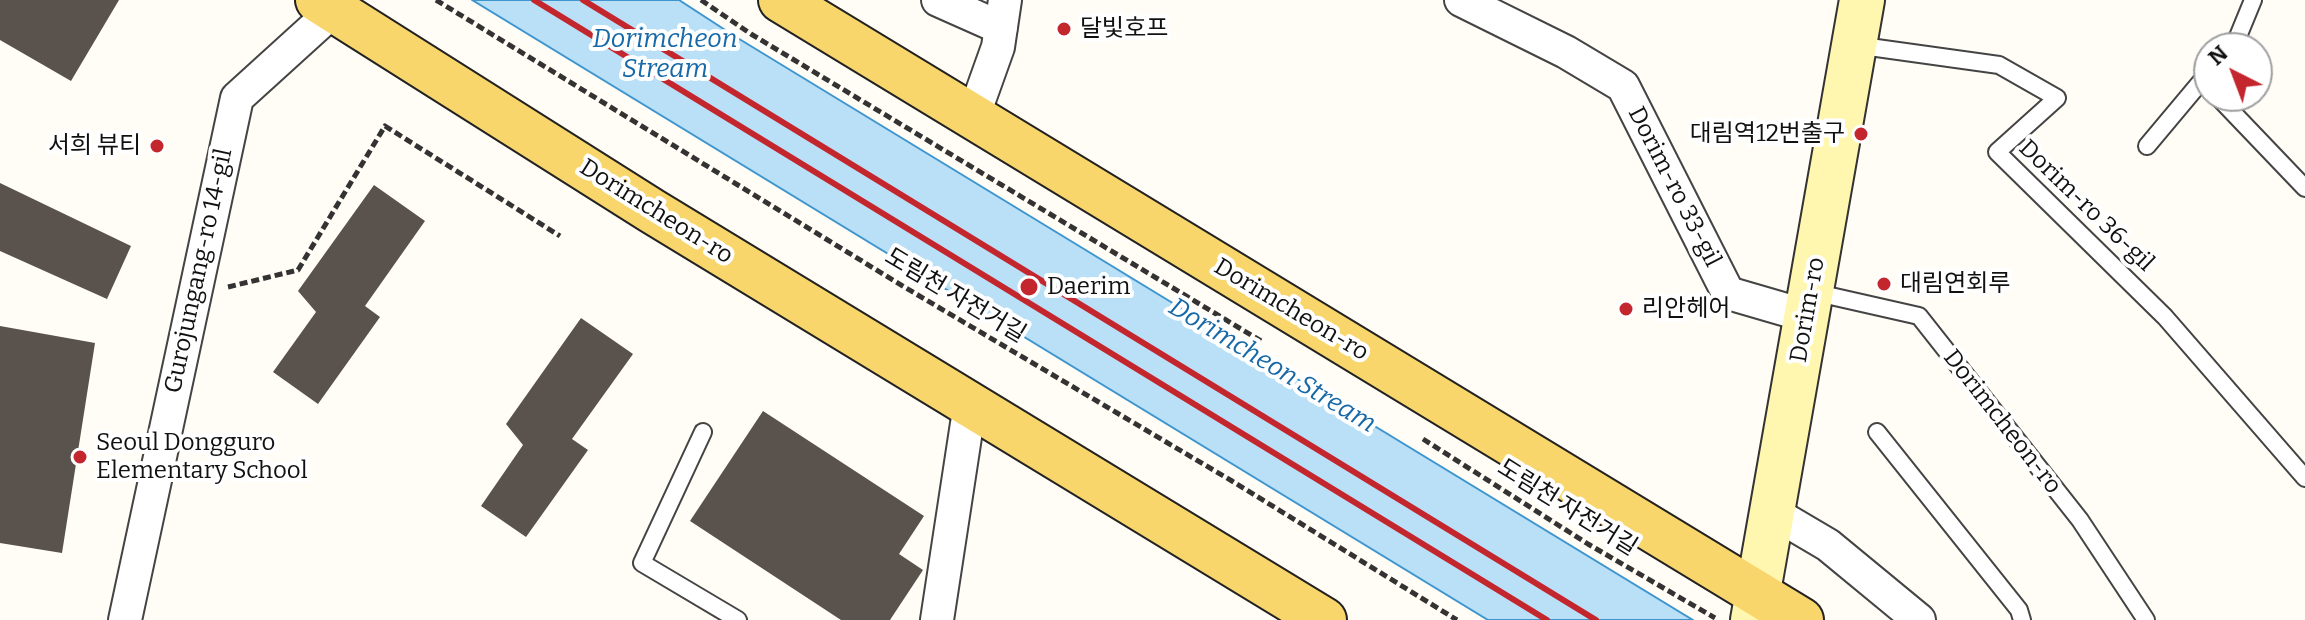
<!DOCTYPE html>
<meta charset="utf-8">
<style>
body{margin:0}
#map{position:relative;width:2305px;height:620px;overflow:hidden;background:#fffdf5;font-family:Bitter,serif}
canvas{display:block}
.north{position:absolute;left:2193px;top:32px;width:80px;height:80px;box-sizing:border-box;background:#fff;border:2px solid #a0a0a0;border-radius:50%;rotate:318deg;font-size:22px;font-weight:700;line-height:32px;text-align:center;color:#111}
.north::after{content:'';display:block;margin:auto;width:28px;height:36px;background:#c4262e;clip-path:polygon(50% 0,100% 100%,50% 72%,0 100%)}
</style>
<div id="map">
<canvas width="2305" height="620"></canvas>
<div class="north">N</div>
</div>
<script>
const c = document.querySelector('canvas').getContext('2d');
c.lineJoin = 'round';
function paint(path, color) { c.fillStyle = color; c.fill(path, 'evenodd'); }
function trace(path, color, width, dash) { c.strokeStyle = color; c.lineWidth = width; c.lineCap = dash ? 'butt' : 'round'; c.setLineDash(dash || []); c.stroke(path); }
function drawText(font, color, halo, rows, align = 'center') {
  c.font = font + ' Bitter,"Noto Sans KR",serif'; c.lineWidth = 8; c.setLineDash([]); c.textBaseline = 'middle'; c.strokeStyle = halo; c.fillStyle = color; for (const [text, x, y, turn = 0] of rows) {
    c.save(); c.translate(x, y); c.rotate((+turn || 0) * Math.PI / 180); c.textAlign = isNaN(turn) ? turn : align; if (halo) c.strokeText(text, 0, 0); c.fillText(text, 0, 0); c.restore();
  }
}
const water = new Path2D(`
 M 472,0 L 679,0 L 736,37 L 1693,620 L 1488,620 Z`);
const building = new Path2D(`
 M 0,0 L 119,0 L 71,81 L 0,40 Z
 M 0,183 L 131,246 L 107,299 L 0,251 Z
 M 374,185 L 425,221 L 365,306 L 380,317 L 318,404 L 273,372 L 316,312 L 298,291 Z
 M 581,318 L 633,354 L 572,439 L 588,450 L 526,537 L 481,506 L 523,445 L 506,424 Z
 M 0,326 L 95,343 L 62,553 L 0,543 Z
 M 763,411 L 924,516 L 899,554 L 923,570 L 890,620 L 841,620 L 690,521 Z`);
const path = new Path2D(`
 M 436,0 L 906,288 L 1232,481 L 1457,620
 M 701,0 L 751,34 L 1261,341
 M 228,287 L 298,270 L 385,126 L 560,236
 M 1423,439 L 1588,544 L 1715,618`);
const lane = new Path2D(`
 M 1855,45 L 1999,65 L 2057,98 L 1997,152 L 2165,317 L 2305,478
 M 2230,48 L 2237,39 L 2253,0
 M 2217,96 L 2305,188
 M 2147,146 L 2209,72
 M 1813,292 L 1919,316 L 2080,520 L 2146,620
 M 703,432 L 642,563 L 738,620
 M 1877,432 L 2019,610 L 2022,620`);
const street = new Path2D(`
 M 938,0 L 1001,28
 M 1461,0 L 1566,52 L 1623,86 L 1728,293 L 1807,316
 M 973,117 L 998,47 L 1005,0
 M 1772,512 L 1828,545 L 1919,620
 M 125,620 L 237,98 L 334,10
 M 937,620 L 970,404`);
const secondary = new Path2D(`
 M 1753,620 L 1862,0`);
const primary = new Path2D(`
 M 318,0 L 652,211 L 1324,620
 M 781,0 L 1801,620`);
const rail = new Path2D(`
 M 534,0 L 1547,620
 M 583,0 L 1596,620`);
const markers = [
 [1064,29,8,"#c4262e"],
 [1861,134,8,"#c4262e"],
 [157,146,8,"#c4262e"],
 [1884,284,8,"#c4262e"],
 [1029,287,10,"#c4262e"],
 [1626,309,8,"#c4262e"],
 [80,457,8,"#c4262e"]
];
const poiNames = [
 ["달빛호프",1080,29],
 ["대림역12번출구",1845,134,"right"],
 ["서희 뷰티",141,146,"right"],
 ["대림연회루",1900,284],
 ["Daerim",1047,287],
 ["리안헤어",1642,309],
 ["Seoul Dongguro",96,443],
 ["Elementary School",96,471]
];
const streetNames = [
 ["Dorim-ro 33-gil",1674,187,63],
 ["Dorim-ro 36-gil",2086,206,44],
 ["Dorimcheon-ro",656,212,32],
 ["Gurojungang-ro 14-gil",199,271,-78],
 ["도림천 자전거길",955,296,31],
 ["Dorimcheon-ro",1291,310,31],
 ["Dorim-ro",1808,310,-80],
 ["Dorimcheon-ro",2002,422,52],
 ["도림천 자전거길",1567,508,32]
];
const waterNames = [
 ["Dorimcheon",665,40],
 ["Stream",665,70],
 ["Dorimcheon Stream",1272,366,31]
];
paint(water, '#b9e0f7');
trace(water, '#3f96cf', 2);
paint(building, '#5a524d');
trace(lane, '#444', 20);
trace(street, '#444', 36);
trace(secondary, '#333', 48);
trace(primary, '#222', 48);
trace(path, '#333', 5, [8, 4]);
trace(lane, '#fff', 16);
trace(street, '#fff', 32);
trace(secondary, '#fff6b0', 44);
trace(primary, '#f9d66b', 44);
trace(rail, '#c4262e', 6);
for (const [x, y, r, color] of markers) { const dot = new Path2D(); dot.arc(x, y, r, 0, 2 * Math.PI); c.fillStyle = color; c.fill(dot); trace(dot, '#fff', 3); }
drawText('24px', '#111', '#fff', poiNames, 'left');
drawText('24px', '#111', '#fff', streetNames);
drawText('italic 26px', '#1768a6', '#fff', waterNames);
</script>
